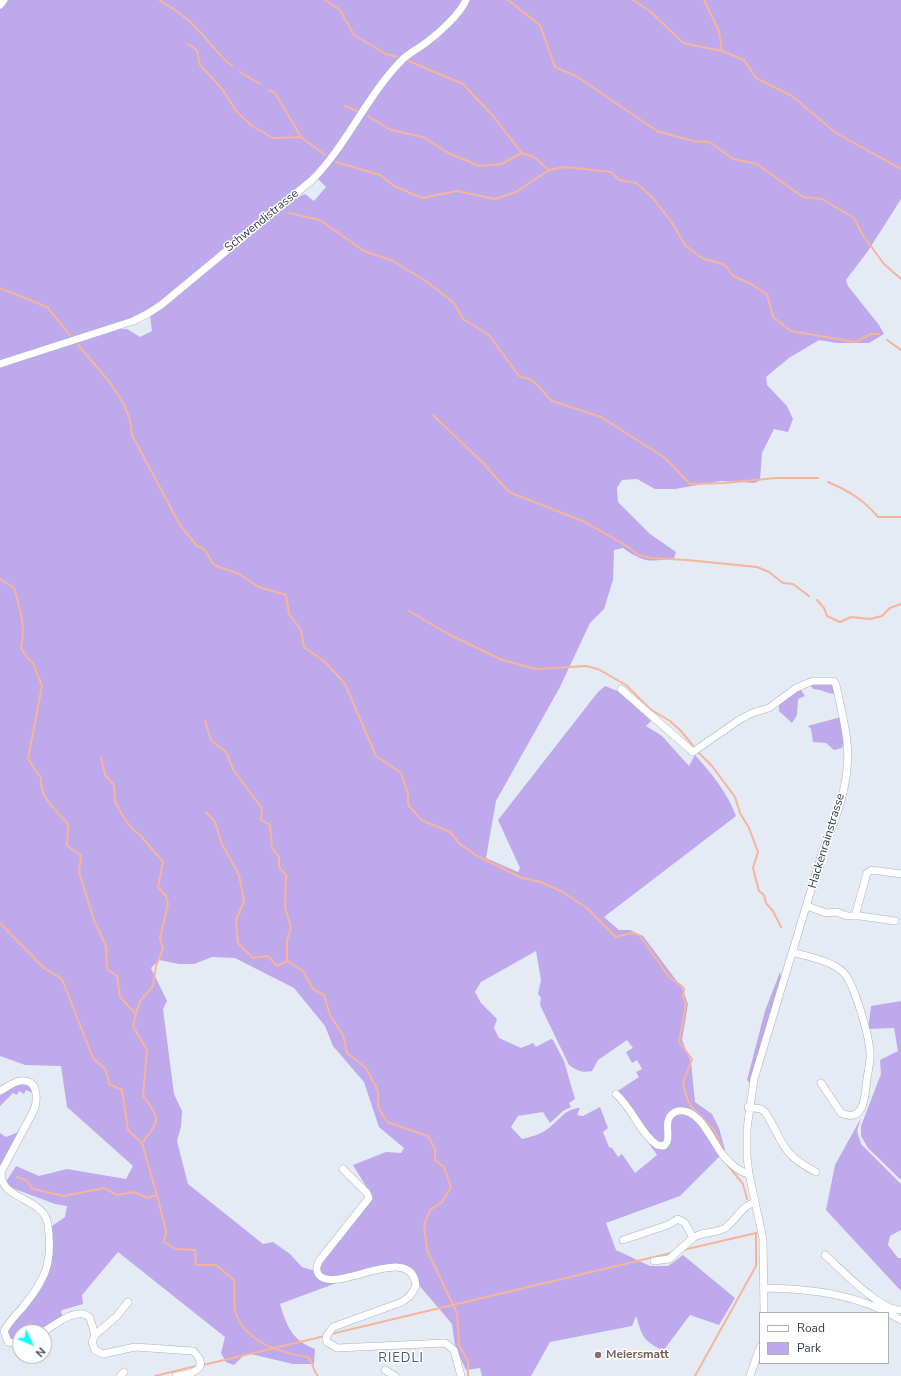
<!DOCTYPE html>
<style>
body{margin:0}
#map{position:relative;width:901px;height:1376px;overflow:hidden;background:#e4ebf4;font-family:"Nunito Sans",sans-serif}
canvas{display:block}
.legend{position:absolute;left:759px;top:1312px;width:130px;height:52px;box-sizing:border-box;background:#fff;border:1px solid #adb1b5;margin:0;padding:5px 7px;list-style:none;font-size:12px;color:#333d46}
.legend li{display:flex;align-items:center;gap:8px;height:20px}
.legend b{width:20px;border:1px solid #adb1b5}
.north{position:absolute;left:12px;top:1324px;width:40px;height:40px;box-sizing:border-box;background:#fff;border:1px solid #adb1b5;border-radius:50%;rotate:133deg;font-size:11px;font-weight:700;line-height:16px;text-align:center;color:#333d46}
.north::after{content:'';display:block;margin:auto;width:14px;height:18px;background:#10fbff;clip-path:polygon(50% 0,100% 100%,50% 72%,0 100%)}
</style>
<div id="map">
<canvas width="901" height="1376"></canvas>
<ul class="legend">
<li><b style="height:5px;background:#fff"></b>Road</li>
<li><b style="height:11px;background:#bea9ec"></b>Park</li>
</ul>
<div class="north">N</div>
</div>
<script>
const c = document.querySelector('canvas').getContext('2d');
c.lineJoin = 'round';
function paint(path, color) { c.fillStyle = color; c.fill(path, 'evenodd'); }
function trace(path, color, width, dash) { c.strokeStyle = color; c.lineWidth = width; c.lineCap = dash ? 'butt' : 'round'; c.setLineDash(dash || []); c.stroke(path); }
function drawText(font, color, halo, rows, align = 'center') {
  c.font = font + ' "Nunito Sans",sans-serif'; c.lineWidth = 3; c.setLineDash([]); c.textBaseline = 'middle'; c.strokeStyle = halo; c.fillStyle = color; for (const [text, x, y, turn = 0] of rows) {
    c.save(); c.translate(x, y); c.rotate((+turn || 0) * Math.PI / 180); c.textAlign = isNaN(turn) ? turn : align; if (halo) c.strokeText(text, 0, 0); c.fillText(text, 0, 0); c.restore();
  }
}
const green = new Path2D(`
 M 5,0 L 901,0 L 901,199 L 868,251 L 846,280 L 848,286 L 879,325 L 884,334 L 869,343 L 837,343 L 819,340 L 789,358 L 766,377 L 767,385 L 787,406 L 793,419 L 788,432 L 774,429 L 762,453 L 760,480 L 755,483 L 721,481 L 675,489 L 655,489 L 637,479 L 622,480 L 617,488 L 618,502 L 650,534 L 676,552 L 674,558 C 649,562 644,563 623,548 L 614,550 L 613,580 L 604,609 L 590,623 L 560,687 L 496,801 L 486,858 L 518,872 L 520,868 L 498,820 L 598,692 L 605,686 L 620,692 L 651,721 L 646,726 L 662,736 L 689,766 L 695,755 C 712,774 727,792 736,816 L 604,917 L 619,930 L 630,930 L 643,936 L 682,988 L 688,1004 L 682,1040 L 691,1062 L 695,1102 L 712,1114 L 719,1128 L 725,1150 L 723,1152 C 712,1140 700,1105 678,1109 C 674,1110 670,1113 668,1116 C 663,1125 671,1135 664,1143 L 659,1144 C 644,1136 633,1105 616,1092 L 639,1077 L 636,1072 L 642,1069 L 637,1060 L 632,1063 L 626,1052 L 633,1048 L 627,1040 L 598,1060 L 592,1071 C 582,1073 577,1071 569,1065 L 540,1005 L 541,998 L 538,994 L 541,980 L 536,951 L 481,982 L 475,992 L 481,1003 L 497,1019 L 494,1028 L 499,1038 L 521,1048 L 533,1043 L 536,1047 L 551,1039 L 553,1040 L 564,1061 L 575,1099 L 569,1103 L 571,1107 L 563,1111 L 550,1123 L 543,1112 L 518,1116 L 511,1127 L 522,1139 C 530,1137 539,1135 546,1130 C 558,1123 564,1108 580,1108 L 577,1115 L 583,1116 L 600,1107 L 608,1128 L 603,1132 L 609,1147 L 612,1148 L 618,1157 L 622,1154 L 635,1173 L 657,1155 L 645,1138 L 646,1137 C 651,1143 665,1156 670,1141 C 673,1132 663,1115 679,1112 C 696,1109 713,1144 721,1155 L 680,1196 L 606,1223 L 616,1250 L 650,1266 L 668,1266 L 683,1255 L 735,1298 L 719,1325 L 690,1315 L 663,1351 C 642,1339 643,1338 636,1316 L 632,1326 L 550,1342 L 531,1376 L 482,1376 L 480,1368 L 466,1370 L 455,1346 L 452,1324 L 418,1284 L 413,1271 C 396,1262 372,1267 354,1273 C 344,1276 334,1280 323,1277 L 319,1271 L 320,1263 L 371,1200 L 370,1193 L 353,1165 L 386,1152 L 401,1153 L 404,1148 L 379,1127 L 364,1082 L 333,1046 L 325,1026 L 294,988 L 235,958 L 212,957 L 194,964 L 179,964 L 159,960 L 151,968 L 167,1001 L 163,1009 L 174,1094 L 182,1111 L 181,1127 L 177,1141 L 188,1184 L 263,1244 L 273,1242 L 290,1254 L 302,1267 L 315,1271 C 320,1285 335,1281 347,1279 L 280,1304 C 287,1327 292,1340 315,1349 L 314,1364 L 293,1364 L 251,1354 L 243,1356 L 234,1365 L 226,1362 L 221,1353 L 225,1337 L 118,1252 L 82,1295 L 83,1304 L 62,1310 L 61,1312 L 63,1319 L 41,1332 L 20,1332 L 20,1342 L 11,1341 C 6,1336 6,1331 9,1325 L 38,1290 L 49,1272 L 49,1228 L 65,1217 L 67,1206 L 55,1204 L 4,1185 L 16,1166 L 39,1176 L 67,1169 L 126,1179 L 133,1166 L 67,1107 L 61,1066 L 25,1065 L 0,1056 L 0,366 L 121,327 L 121,329 L 127,329 L 140,337 L 152,331 L 150,316 L 167,302 L 172,302 L 171,299 L 173,296 L 286,203 L 305,194 L 314,201 L 326,187 L 315,176 L 145,314 L 0,363 L 0,7 Z
 M 813,683 L 828,683 L 833,685 L 835,694 C 828,694 821,689 813,689 L 810,685 Z
 M 797,690 L 801,690 L 805,696 L 798,699 L 797,715 L 792,723 L 779,711 L 779,704 Z
 M 841,717 L 845,735 L 842,748 L 834,750 L 826,743 L 813,742 L 811,729 L 808,726 Z
 M 780,972 L 781,977 L 750,1083 L 747,1080 L 765,1011 Z
 M 901,1001 L 901,1180 L 868,1148 L 861,1136 L 861,1126 L 881,1074 L 880,1060 L 898,1051 L 894,1028 L 868,1029 L 871,1006 Z
 M 24,1083 L 30,1085 L 35,1094 L 26,1090 L 24,1094 L 19,1091 L 17,1095 L 13,1093 L 0,1106 L 0,1093 L 13,1085 Z
 M 861,1118 L 857,1131 L 861,1144 L 901,1184 L 901,1230 L 890,1236 L 888,1245 L 898,1258 L 901,1258 L 901,1291 L 826,1210 L 835,1165 Z
 M 21,1131 L 3,1165 L 0,1164 L 0,1133 L 6,1137 Z`);
const stream = new Path2D(`
 M 159,0 C 173,8 186,17 197,29 C 209,41 218,55 232,66
 M 325,0 L 340,10 L 354,35 L 386,54 L 397,57
 M 508,0 L 540,25 L 555,67 L 576,76 L 657,131 L 693,141 L 710,142 L 733,159 L 757,164 L 803,197 L 822,199 L 854,218 L 862,234 L 884,264 L 901,279
 M 633,0 L 651,12 L 683,43 L 722,51 L 744,60 L 756,78 L 792,96 L 836,133 L 901,169
 M 704,0 L 719,31 L 722,51
 M 188,44 L 197,50 L 200,65 L 223,90 L 236,111 L 252,126 L 273,138 L 301,137
 M 409,61 L 463,84 L 493,116 L 522,153 L 534,157 L 549,170
 M 240,72 L 260,84
 M 269,90 L 275,93 L 301,137 L 325,155
 M 345,106 L 357,111
 M 368,116 L 391,130 L 423,137 L 450,154 L 480,166 L 501,164 L 522,153
 M 336,162 L 380,175 L 394,186 L 422,198 L 457,191 L 495,199 L 516,192 L 549,170 L 565,167 L 611,172 L 619,180 L 636,183 L 652,197 L 671,221 L 685,245 L 702,258 L 725,265 L 733,276 L 749,283 L 767,294 L 773,317 L 791,331 L 855,342 L 871,334 L 879,334
 M 289,213 L 320,220 L 364,251 L 391,260 L 426,281 L 454,303 L 463,319 L 489,335 L 519,376 L 532,380 L 552,401 L 601,417 L 665,458 L 690,484 L 724,483 L 776,478 L 818,478
 M 0,288 L 47,307 L 70,335
 M 887,340 L 901,350
 M 78,345 C 99,371 131,399 132,435 L 180,525 L 197,546 L 204,549 L 214,565 L 239,574 L 259,587 L 286,595 L 289,614 L 301,630 L 304,647 L 325,662 L 345,684 L 376,756 L 401,773 L 408,793 L 408,805 L 422,820 L 450,832 L 460,844 L 477,856 L 522,878 L 541,882 L 563,892 L 588,909 L 616,937 L 632,933 L 639,935 L 670,978 L 682,986 L 684,989 L 683,997 L 686,1003 L 679,1042 L 692,1059 L 683,1083 L 687,1098 L 690,1105 L 714,1130 L 719,1139 L 721,1147
 M 433,415 L 484,464 L 509,492 L 585,522 L 630,548 L 638,555 L 651,558 L 687,560 L 757,567 L 769,572 L 783,583 L 793,584 L 809,596
 M 828,482 C 849,491 864,500 878,517 L 901,517
 M 0,579 L 14,588 C 20,609 26,627 21,648 L 29,660 L 33,663 L 42,686 L 28,759 L 41,778 C 39,797 56,810 68,824 L 67,846 L 81,855 L 79,872 L 94,920 L 106,946 L 107,969 L 117,976 L 120,997 L 136,1014 L 133,1026 L 147,1050 L 143,1096 C 161,1120 160,1119 142,1143
 M 817,600 L 824,608 L 827,616 L 840,622 L 851,617 L 870,619 L 882,616 L 890,608 L 901,604
 M 409,611 L 448,634 L 502,660 L 536,669 L 586,666 L 598,669 L 626,685 L 650,709 L 670,721 L 681,731 L 694,747
 M 205,721 L 211,740 L 226,752 L 234,771 L 262,808 L 261,820 L 270,825 L 272,848 L 279,857 L 279,867 L 286,875 L 285,907 L 291,928 L 287,940 L 287,961
 M 698,752 L 712,766 L 735,797 L 740,813 L 749,828 L 758,852 L 753,868 L 759,891 L 764,895 L 766,903 L 773,911 L 781,927
 M 101,757 L 105,775 L 114,785 L 115,801 L 121,813 L 132,829 L 140,835 L 163,862 L 158,887 L 166,896 L 168,904 L 160,938 L 163,949 L 156,966 L 153,986 L 140,1001 L 136,1014
 M 206,812 L 215,822 L 222,844 L 239,875 L 244,901 L 236,920 L 238,943 L 253,958 L 268,956 L 277,966 L 287,961
 M 0,923 L 44,968 L 62,979 L 93,1058 L 106,1070 L 109,1084 L 122,1090 L 128,1130 L 142,1143 L 157,1195 L 166,1231 L 164,1242 L 176,1249 L 195,1250 L 196,1265 L 216,1265 L 234,1280 C 235,1290 233,1305 236,1314 C 247,1343 281,1353 308,1357 C 314,1363 312,1370 318,1376
 M 287,961 L 303,971 L 313,989 L 324,995 L 330,1015 L 343,1035 L 347,1053 L 366,1068 L 378,1091 L 378,1107 L 387,1122 L 428,1136 L 435,1149 L 435,1160 L 444,1167 L 451,1187 L 442,1202 L 430,1210 L 424,1225 L 427,1250 L 457,1313 L 459,1345 L 468,1361 L 468,1376
 M 726,1163 L 743,1184 L 747,1199
 M 17,1177 L 26,1180 L 33,1189 L 64,1196 L 104,1188 L 117,1195 L 134,1192 L 147,1198 L 157,1195
 M 683,1250 L 756,1233 L 756,1266 L 695,1376
 M 331,1334 L 671,1253
 M 203,1365 L 325,1336
 M 155,1376 L 196,1366`);
const minor = new Path2D(`
 M 0,5 L 4,0
 M 0,364 L 133,321 L 147,314 L 161,305 L 312,180 C 348,144 368,93 404,58 C 411,52 419,48 427,42 C 439,33 460,14 466,0
 M 621,689 L 693,752 L 739,720 L 752,713 L 769,708 L 796,688 L 813,681 L 834,681 L 836,685 C 840,704 845,723 847,742 C 851,777 838,816 824,847 L 754,1079 L 747,1129 L 747,1157 L 749,1174 L 763,1239 L 764,1313
 M 807,906 L 826,913 L 837,912 L 847,916 L 860,916 L 895,921
 M 855,916 L 867,873 L 872,870 L 901,874
 M 792,952 C 808,957 830,960 843,972 C 854,982 869,1036 870,1052 C 871,1060 868,1070 867,1079 C 865,1095 865,1124 841,1113 L 821,1083
 M 0,1091 C 6,1088 13,1082 20,1081 C 38,1078 38,1099 34,1110 L 1,1172 C 0,1201 45,1197 48,1225 C 53,1262 46,1279 23,1307 C 16,1315 9,1322 4,1331 L 8,1342 L 20,1344
 M 616,1094 C 633,1109 640,1133 657,1145 L 664,1146 L 667,1142 C 670,1134 665,1126 669,1118 C 671,1114 674,1112 678,1111 C 699,1107 712,1141 722,1154 C 728,1162 739,1172 749,1174
 M 748,1107 L 761,1109 L 765,1112 C 785,1143 779,1153 816,1172
 M 343,1169 L 367,1193 L 369,1198 L 319,1261 C 317,1266 315,1270 319,1275 C 336,1295 412,1240 416,1286 L 410,1296 L 402,1302 L 333,1327 L 326,1337 L 327,1342 L 337,1348 L 445,1343 L 454,1350 L 461,1376
 M 693,1238 C 702,1231 715,1234 725,1228 C 737,1220 741,1206 755,1202
 M 623,1240 L 668,1225 L 678,1219 L 685,1223 L 693,1238 L 669,1259 L 654,1261
 M 825,1255 C 841,1269 880,1311 901,1310
 M 764,1288 C 812,1289 859,1294 901,1320
 M 128,1302 L 117,1316 L 95,1335 L 92,1342 L 95,1350 L 103,1354 L 135,1347 L 193,1351 C 212,1368 191,1375 176,1376
 M 43,1332 C 55,1325 78,1305 90,1318 L 95,1335
 M 385,1370 L 395,1376
 M 120,1376 L 124,1372
 M 750,1376 L 760,1347`);
const markers = [
 [598,1355,4,"#8d6e63"]
];
const streetNames = [
 ["Schwendistrasse",262,221,-39],
 ["Hackenrainstrasse",827,841,-73]
];
const educationNames = [
 ["Meiersmatt",606,1355]
];
const neighbourhoodNames = [
 ["RIEDLI",401,1359]
];
paint(green, '#bea9ec');
trace(stream, '#f6b49b', 2);
trace(minor, '#a6b3c0', 8);
trace(minor, '#fff', 7);
for (const [x, y, r, color] of markers) { const dot = new Path2D(); dot.arc(x, y, r, 0, 2 * Math.PI); c.fillStyle = color; c.fill(dot); trace(dot, '#fff', 1.5); }
drawText('12px', '#333d46', '#fff', streetNames);
drawText('bold 12px', '#785e54', '#fff', educationNames, 'left');
c.letterSpacing = '1px';
drawText('13px', '#4a5b6a', '#fff', neighbourhoodNames);
c.letterSpacing = '0px';
</script>
